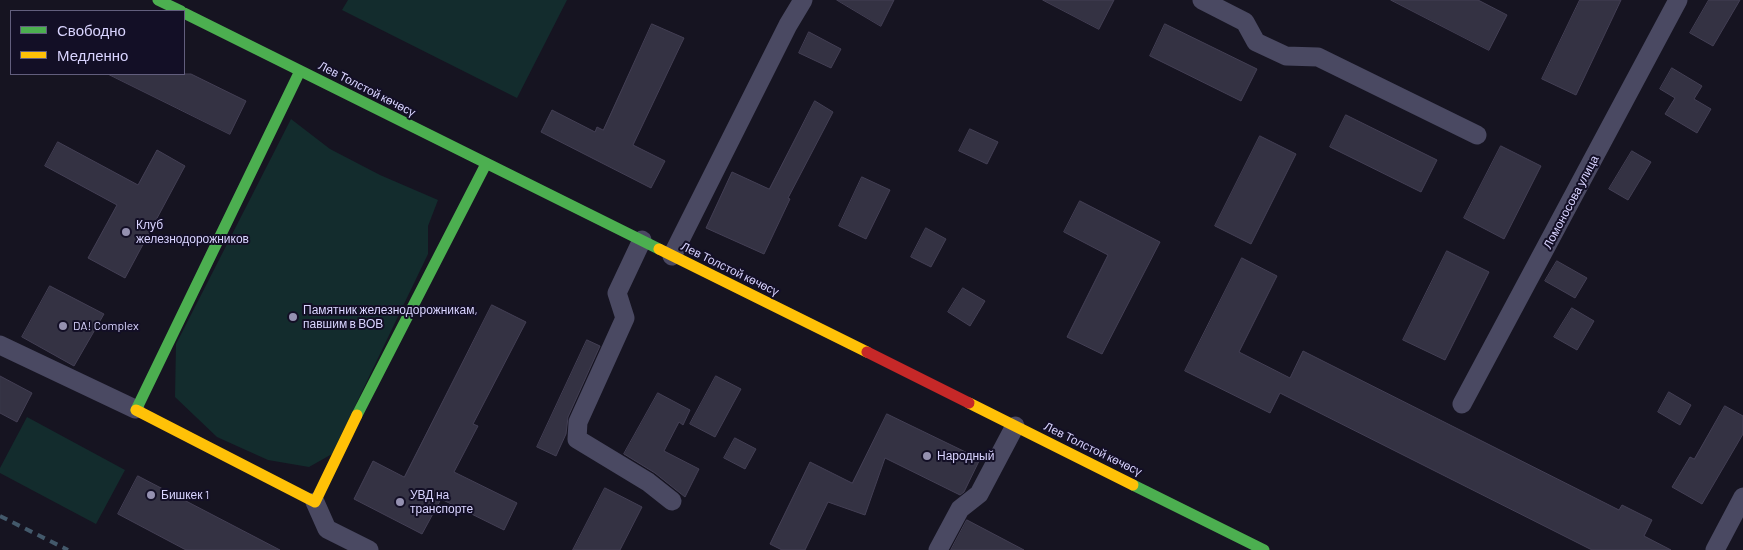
<!DOCTYPE html>
<meta charset="utf-8">
<style>
body{margin:0}
#map{position:relative;width:1743px;height:550px;overflow:hidden;background:#161421;font-family:Barlow,sans-serif}
canvas{display:block}
.legend{position:absolute;left:10px;top:10px;width:175px;height:65px;box-sizing:border-box;background:#130f26;border:1px solid #625e7d;margin:0;padding:6px 9px;list-style:none;font-size:15px;color:#d9d4ff}
.legend li{display:flex;align-items:center;gap:10px;height:25px}
.legend b{width:25px;border:1px solid #625e7d}
</style>
<div id="map">
<canvas width="1743" height="550"></canvas>
<ul class="legend">
<li><b style="height:6px;background:#4caf50"></b>Свободно</li>
<li><b style="height:6px;background:#ffc107"></b>Медленно</li>
</ul>
</div>
<script>
const c = document.querySelector('canvas').getContext('2d');
c.lineJoin = 'round';
function paint(path, color) { c.fillStyle = color; c.fill(path, 'evenodd'); }
function trace(path, color, width, dash) { c.strokeStyle = color; c.lineWidth = width; c.lineCap = dash ? 'butt' : 'round'; c.setLineDash(dash || []); c.stroke(path); }
function drawText(font, color, halo, rows, align = 'center') {
  c.font = font + ' Barlow,sans-serif'; c.lineWidth = 4; c.setLineDash([]); c.textBaseline = 'middle'; c.strokeStyle = halo; c.fillStyle = color; for (const [text, x, y, turn = 0] of rows) {
    c.save(); c.translate(x, y); c.rotate((+turn || 0) * Math.PI / 180); c.textAlign = isNaN(turn) ? turn : align; if (halo) c.strokeText(text, 0, 0); c.fillText(text, 0, 0); c.restore();
  }
}
const green = new Path2D(`
 M 348,0 L 567,0 L 517,98 L 342,10 Z
 M 291,119 L 330,149 L 380,175 L 438,200 L 428,226 L 428,254 L 332,454 L 309,467 L 268,460 L 217,437 L 175,397 L 176,344 Z
 M 27,417 L 125,470 L 96,524 L 0,473 L 0,468 Z`);
const building = new Path2D(`
 M 837,0 L 894,0 L 881,26 Z
 M 1043,0 L 1114,0 L 1099,29 Z
 M 1391,0 L 1478,0 L 1507,15 L 1489,50 Z
 M 1580,0 L 1621,0 L 1576,95 L 1542,79 Z
 M 1709,0 L 1740,0 L 1713,46 L 1690,33 Z
 M 652,24 L 684,38 L 633,145 L 665,161 L 651,188 L 541,132 L 552,110 L 595,132 L 597,127 L 603,130 Z
 M 1165,24 L 1257,69 L 1241,101 L 1150,56 Z
 M 809,32 L 841,49 L 831,68 L 799,53 Z
 M 1672,68 L 1702,86 L 1694,99 L 1711,109 L 1697,133 L 1665,114 L 1675,98 L 1660,89 Z
 M 108,74 L 191,74 L 246,101 L 230,134 Z
 M 815,101 L 833,112 L 788,198 L 790,199 L 764,254 L 706,228 L 732,172 L 769,189 Z
 M 1346,115 L 1437,160 L 1421,192 L 1330,147 Z
 M 970,129 L 998,142 L 987,164 L 959,151 Z
 M 1260,136 L 1296,154 L 1251,244 L 1215,226 Z
 M 58,142 L 138,185 L 157,150 L 185,166 L 125,278 L 88,258 L 117,205 L 45,166 Z
 M 1501,146 L 1541,166 L 1504,239 L 1464,218 Z
 M 1632,151 L 1651,162 L 1628,200 L 1609,189 Z
 M 862,177 L 890,190 L 866,239 L 839,226 Z
 M 1080,201 L 1160,242 L 1102,354 L 1067,337 L 1108,255 L 1064,232 Z
 M 926,228 L 946,239 L 931,267 L 911,257 Z
 M 1447,251 L 1489,272 L 1445,360 L 1403,340 Z
 M 1242,258 L 1277,276 L 1239,352 L 1290,378 L 1303,351 L 1619,510 L 1622,505 L 1652,520 L 1644,536 L 1671,550 L 1592,550 L 1280,393 L 1270,413 L 1185,371 Z
 M 1557,261 L 1587,278 L 1575,298 L 1545,281 Z
 M 50,286 L 104,314 L 74,366 L 22,337 Z
 M 963,288 L 985,301 L 970,326 L 948,312 Z
 M 492,305 L 526,322 L 473,424 L 478,426 L 454,472 L 517,503 L 504,530 L 441,499 L 422,534 L 354,499 L 373,461 L 404,477 Z
 M 1572,308 L 1594,321 L 1577,350 L 1554,337 Z
 M 587,340 L 600,346 L 568,417 L 566,434 L 556,456 L 537,447 Z
 M 0,376 L 32,393 L 17,422 L 0,413 Z
 M 716,376 L 741,389 L 715,437 L 690,424 Z
 M 1669,392 L 1691,405 L 1680,425 L 1658,412 Z
 M 658,393 L 690,410 L 683,425 L 679,422 L 664,451 L 699,469 L 685,497 L 655,473 L 624,454 Z
 M 1725,406 L 1743,416 L 1743,434 L 1702,504 L 1672,487 L 1690,457 L 1694,459 Z
 M 887,414 L 980,459 L 964,492 L 960,495 L 885,458 L 865,515 L 828,502 L 805,550 L 782,550 L 770,544 L 810,462 L 852,483 Z
 M 735,438 L 756,449 L 745,469 L 724,458 Z
 M 138,476 L 280,550 L 186,550 L 118,514 Z
 M 605,488 L 642,507 L 620,550 L 573,550 Z
 M 967,520 L 1024,550 L 951,550 Z`);
const street = new Path2D(`
 M 1202,0 L 1245,22 L 1256,42 L 1286,56 L 1318,57 L 1477,135
 M 642,240 L 617,293 L 625,318 L 578,422 L 577,439 L 648,482 L 672,501
 M 672,256 L 788,25 L 803,0
 M 0,345 L 135,409
 M 1462,404 L 1678,0
 M 315,502 L 327,529 L 369,550
 M 938,550 L 960,509 L 979,494 L 1015,426
 M 1715,550 L 1743,497`);
const fast = new Path2D(`
 M 158,0 L 181,11
 M 184,13 L 659,249
 M 136,410 L 300,71
 M 357,415 L 486,164
 M 1133,485 L 1264,550`);
const slow = new Path2D(`
 M 659,249 L 867,352
 M 969,403 L 1133,485
 M 136,410 L 315,502 L 357,415`);
const jam = new Path2D(`
 M 867,352 L 969,403`);
const rail = new Path2D(`
 M 0,516 L 68,550`);
const markers = [
 [126,232,5,"#9591b1"],
 [293,317,5,"#9591b1"],
 [63,326,5,"#9591b1"],
 [927,456,5,"#9591b1"],
 [151,495,5,"#9591b1"],
 [400,502,5,"#9591b1"]
];
const streetNames = [
 ["Лев Толстой көчөсү",367,89,27],
 ["Ломоносова улица",1571,202,-62],
 ["Лев Толстой көчөсү",730,269,26],
 ["Лев Толстой көчөсү",1093,449,26]
];
const poiNames = [
 ["Клуб",136,225],
 ["железнодорожников",136,239],
 ["Памятник железнодорожникам,",303,310],
 ["павшим в ВОВ",303,324],
 ["DA! Complex",73,326],
 ["Народный",937,456],
 ["Бишкек 1",161,495],
 ["УВД на",410,495],
 ["транспорте",410,509]
];
paint(green, '#132c2d');
paint(building, '#343243');
trace(building, '#433f54', 1);
trace(street, '#4a4962', 19);
trace(fast, '#4caf50', 11);
trace(slow, '#ffc107', 11);
trace(jam, '#c62828', 11);
trace(rail, '#43596b', 4, [8, 6]);
for (const [x, y, r, color] of markers) { const dot = new Path2D(); dot.arc(x, y, r, 0, 2 * Math.PI); c.fillStyle = color; c.fill(dot); trace(dot, '#130f26', 2); }
drawText('12px', '#d9d4ff', '#130f26', streetNames);
drawText('12px', '#d9d4ff', '#130f26', poiNames, 'left');
</script>
